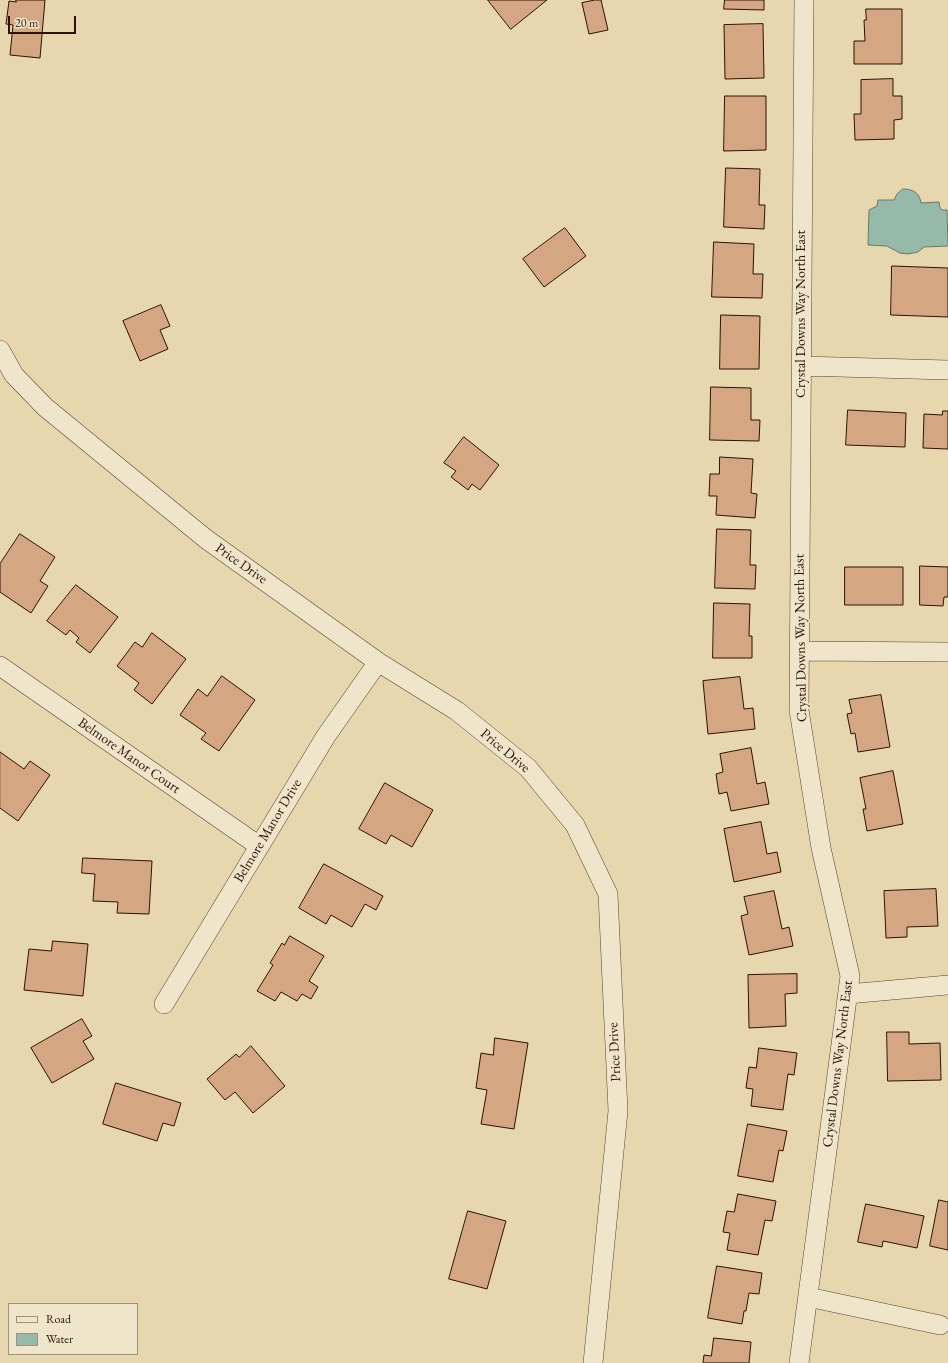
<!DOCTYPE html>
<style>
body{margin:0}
#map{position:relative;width:948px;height:1363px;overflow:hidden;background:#e6d7af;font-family:"EB Garamond",serif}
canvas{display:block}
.legend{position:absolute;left:8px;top:1303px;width:130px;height:52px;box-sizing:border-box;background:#efe5cb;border:1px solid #a1907b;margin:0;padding:5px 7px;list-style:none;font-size:12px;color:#2d1104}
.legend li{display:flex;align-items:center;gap:8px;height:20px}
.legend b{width:20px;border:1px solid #a1907b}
.scale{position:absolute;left:8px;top:16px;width:68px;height:18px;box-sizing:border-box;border:2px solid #2d1104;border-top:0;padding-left:5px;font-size:12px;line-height:14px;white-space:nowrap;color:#2d1104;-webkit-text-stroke:3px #efe5cb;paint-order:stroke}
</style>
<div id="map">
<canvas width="948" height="1363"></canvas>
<ul class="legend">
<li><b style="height:5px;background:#efe5cb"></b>Road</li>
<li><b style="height:11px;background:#96baaa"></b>Water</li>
</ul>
<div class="scale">20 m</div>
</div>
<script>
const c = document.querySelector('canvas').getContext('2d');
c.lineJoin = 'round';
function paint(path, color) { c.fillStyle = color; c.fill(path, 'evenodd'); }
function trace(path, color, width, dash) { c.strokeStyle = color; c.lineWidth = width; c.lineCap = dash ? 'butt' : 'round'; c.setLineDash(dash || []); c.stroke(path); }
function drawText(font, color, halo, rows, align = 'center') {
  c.font = font + ' "EB Garamond",serif'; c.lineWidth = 3.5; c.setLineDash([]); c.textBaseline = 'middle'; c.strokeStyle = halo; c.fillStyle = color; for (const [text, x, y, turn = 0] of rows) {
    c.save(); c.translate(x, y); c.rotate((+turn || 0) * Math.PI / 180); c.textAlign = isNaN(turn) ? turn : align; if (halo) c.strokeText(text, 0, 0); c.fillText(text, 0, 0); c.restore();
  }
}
const water = new Path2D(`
 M 903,189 C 913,189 920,193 921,203 L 939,202 L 940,208 L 942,210 L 947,210 L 948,246 L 924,247 L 918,252 L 908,254 L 900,253 L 887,246 L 868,245 L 869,210 L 877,206 L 878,200 L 894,200 L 897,194 Z`);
const building = new Path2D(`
 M 16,0 L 45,0 L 40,58 L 10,55 L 13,25 L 6,24 L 9,1 L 16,2 Z
 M 488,0 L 547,0 L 511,29 Z
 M 595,0 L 601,0 L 608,30 L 589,34 L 582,3 Z
 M 725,0 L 764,0 L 764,10 L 724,9 Z
 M 866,9 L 902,9 L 902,64 L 854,64 L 854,41 L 865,41 L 864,20 L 866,20 Z
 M 763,24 L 764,78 L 725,79 L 724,25 Z
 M 893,79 L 893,96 L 902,96 L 902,119 L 894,120 L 894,139 L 855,140 L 854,114 L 861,114 L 861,80 Z
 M 725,96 L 766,96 L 766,150 L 724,151 Z
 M 726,168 L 760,169 L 759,205 L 765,205 L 764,229 L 724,227 Z
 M 565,228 L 586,256 L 544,287 L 523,259 Z
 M 714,242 L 754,244 L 753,274 L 763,274 L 762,298 L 712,297 Z
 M 892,266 L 948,268 L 948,317 L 891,315 Z
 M 161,305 L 170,326 L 160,330 L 168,349 L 140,361 L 123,321 Z
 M 721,315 L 760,316 L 759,369 L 720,369 Z
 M 711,387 L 751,388 L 751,420 L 760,420 L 759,441 L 710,440 Z
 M 848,410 L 906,413 L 905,447 L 846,445 Z
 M 943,411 L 948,411 L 948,449 L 923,448 L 924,414 L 942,415 Z
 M 464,437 L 499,465 L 480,490 L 472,484 L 468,490 L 451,477 L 456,471 L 444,463 Z
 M 720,457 L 753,459 L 751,493 L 757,494 L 755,518 L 716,515 L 717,496 L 709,496 L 710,474 L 719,474 Z
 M 717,529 L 751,530 L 750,565 L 756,565 L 755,589 L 715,588 Z
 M 20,534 L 55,557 L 40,581 L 48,586 L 31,613 L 0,592 L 0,564 Z
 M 920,566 L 948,567 L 948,597 L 944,597 L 943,606 L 920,605 Z
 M 845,567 L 903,567 L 903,605 L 845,605 Z
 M 76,585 L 118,617 L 90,653 L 76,642 L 79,638 L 70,630 L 66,635 L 47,621 Z
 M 714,603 L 750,604 L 749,636 L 752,636 L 752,658 L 713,658 Z
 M 152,633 L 186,659 L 152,704 L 134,690 L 139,683 L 117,666 L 135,642 L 142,647 Z
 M 222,676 L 255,700 L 219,751 L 201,739 L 206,733 L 180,715 L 198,689 L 207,696 Z
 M 740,677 L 744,709 L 753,708 L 755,729 L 708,734 L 703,681 Z
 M 881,695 L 890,747 L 858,752 L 855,733 L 851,734 L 847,714 L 852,713 L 849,700 Z
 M 751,748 L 757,784 L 765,782 L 769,804 L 731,811 L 727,792 L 719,794 L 716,774 L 723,772 L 720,754 Z
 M 0,752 L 24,769 L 30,761 L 50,775 L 18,821 L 0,808 Z
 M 893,771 L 903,824 L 867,831 L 863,809 L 866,809 L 860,778 Z
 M 385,783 L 433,810 L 412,847 L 391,835 L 386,844 L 359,829 Z
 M 761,822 L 767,854 L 777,852 L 781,872 L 734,882 L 724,829 Z
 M 83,858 L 152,861 L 149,914 L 117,913 L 118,902 L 93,901 L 95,874 L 82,873 Z
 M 324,864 L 383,896 L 376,910 L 365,904 L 352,927 L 331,915 L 326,924 L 299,908 Z
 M 936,889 L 938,926 L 907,927 L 907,937 L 886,938 L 884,891 Z
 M 774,891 L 782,929 L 789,927 L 793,946 L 749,955 L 741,916 L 748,914 L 744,897 Z
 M 290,936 L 324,956 L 309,981 L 318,987 L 311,999 L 302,994 L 297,1001 L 281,992 L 275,1001 L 257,991 L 273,965 L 270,963 L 282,943 L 284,945 Z
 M 53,941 L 88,944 L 83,996 L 24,990 L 29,949 L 51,951 Z
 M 797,974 L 797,993 L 785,994 L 786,1026 L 749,1028 L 748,975 Z
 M 82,1019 L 92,1036 L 83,1041 L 94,1059 L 52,1083 L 31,1048 Z
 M 887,1032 L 909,1032 L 909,1044 L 940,1043 L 941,1080 L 888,1081 Z
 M 495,1038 L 528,1043 L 514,1129 L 481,1124 L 487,1090 L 476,1088 L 481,1053 L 493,1055 Z
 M 251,1046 L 285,1086 L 253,1113 L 235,1092 L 225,1100 L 207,1079 L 236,1054 L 239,1057 Z
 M 759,1048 L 797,1053 L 794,1075 L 788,1074 L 783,1110 L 751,1106 L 753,1089 L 746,1088 L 749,1067 L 756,1068 Z
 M 116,1083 L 181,1103 L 174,1126 L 163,1123 L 157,1141 L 103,1124 Z
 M 748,1124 L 787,1131 L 783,1151 L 779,1150 L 773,1182 L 738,1176 Z
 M 738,1194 L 776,1201 L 772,1221 L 765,1220 L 758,1255 L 727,1250 L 730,1233 L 723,1232 L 727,1211 L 734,1212 Z
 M 939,1200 L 948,1202 L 948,1250 L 930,1246 Z
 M 866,1204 L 924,1216 L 917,1248 L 883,1241 L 882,1247 L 858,1242 Z
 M 468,1211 L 506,1221 L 487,1289 L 449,1279 Z
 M 717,1266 L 762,1273 L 759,1294 L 749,1293 L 746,1311 L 744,1311 L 742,1324 L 708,1318 Z
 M 714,1338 L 751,1342 L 749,1363 L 703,1363 L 704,1355 L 711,1356 Z`);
const minor = new Path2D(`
 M 0,350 L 14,375 L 45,407 L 206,539 L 378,662 L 457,711 L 528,768 L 575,825 L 608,894 L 618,1111 L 593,1363
 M 801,366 L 948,370
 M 799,651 L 948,652
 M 0,666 L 259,846
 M 848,994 L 948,985
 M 164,1004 L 326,736 L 378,662
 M 808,1297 L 940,1325
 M 799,1363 L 850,976 L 821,848 L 799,710 L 804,0`);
const streetNames = [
 ["Crystal Downs Way North East",801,314,-90],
 ["Price Drive",241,564,35],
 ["Crystal Downs Way North East",801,638,-91],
 ["Price Drive",505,751,40],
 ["Belmore Manor Court",129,756,35],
 ["Belmore Manor Drive",268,831,-59],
 ["Price Drive",615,1052,-93],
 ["Crystal Downs Way North East",838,1064,-83]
];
paint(water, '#96baaa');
trace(water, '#6c7668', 1);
paint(building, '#d5a682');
trace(building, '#2d1104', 1);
trace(minor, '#5b422f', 20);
trace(minor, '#efe5cb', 19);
drawText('14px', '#2d1104', '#efe5cb', streetNames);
</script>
